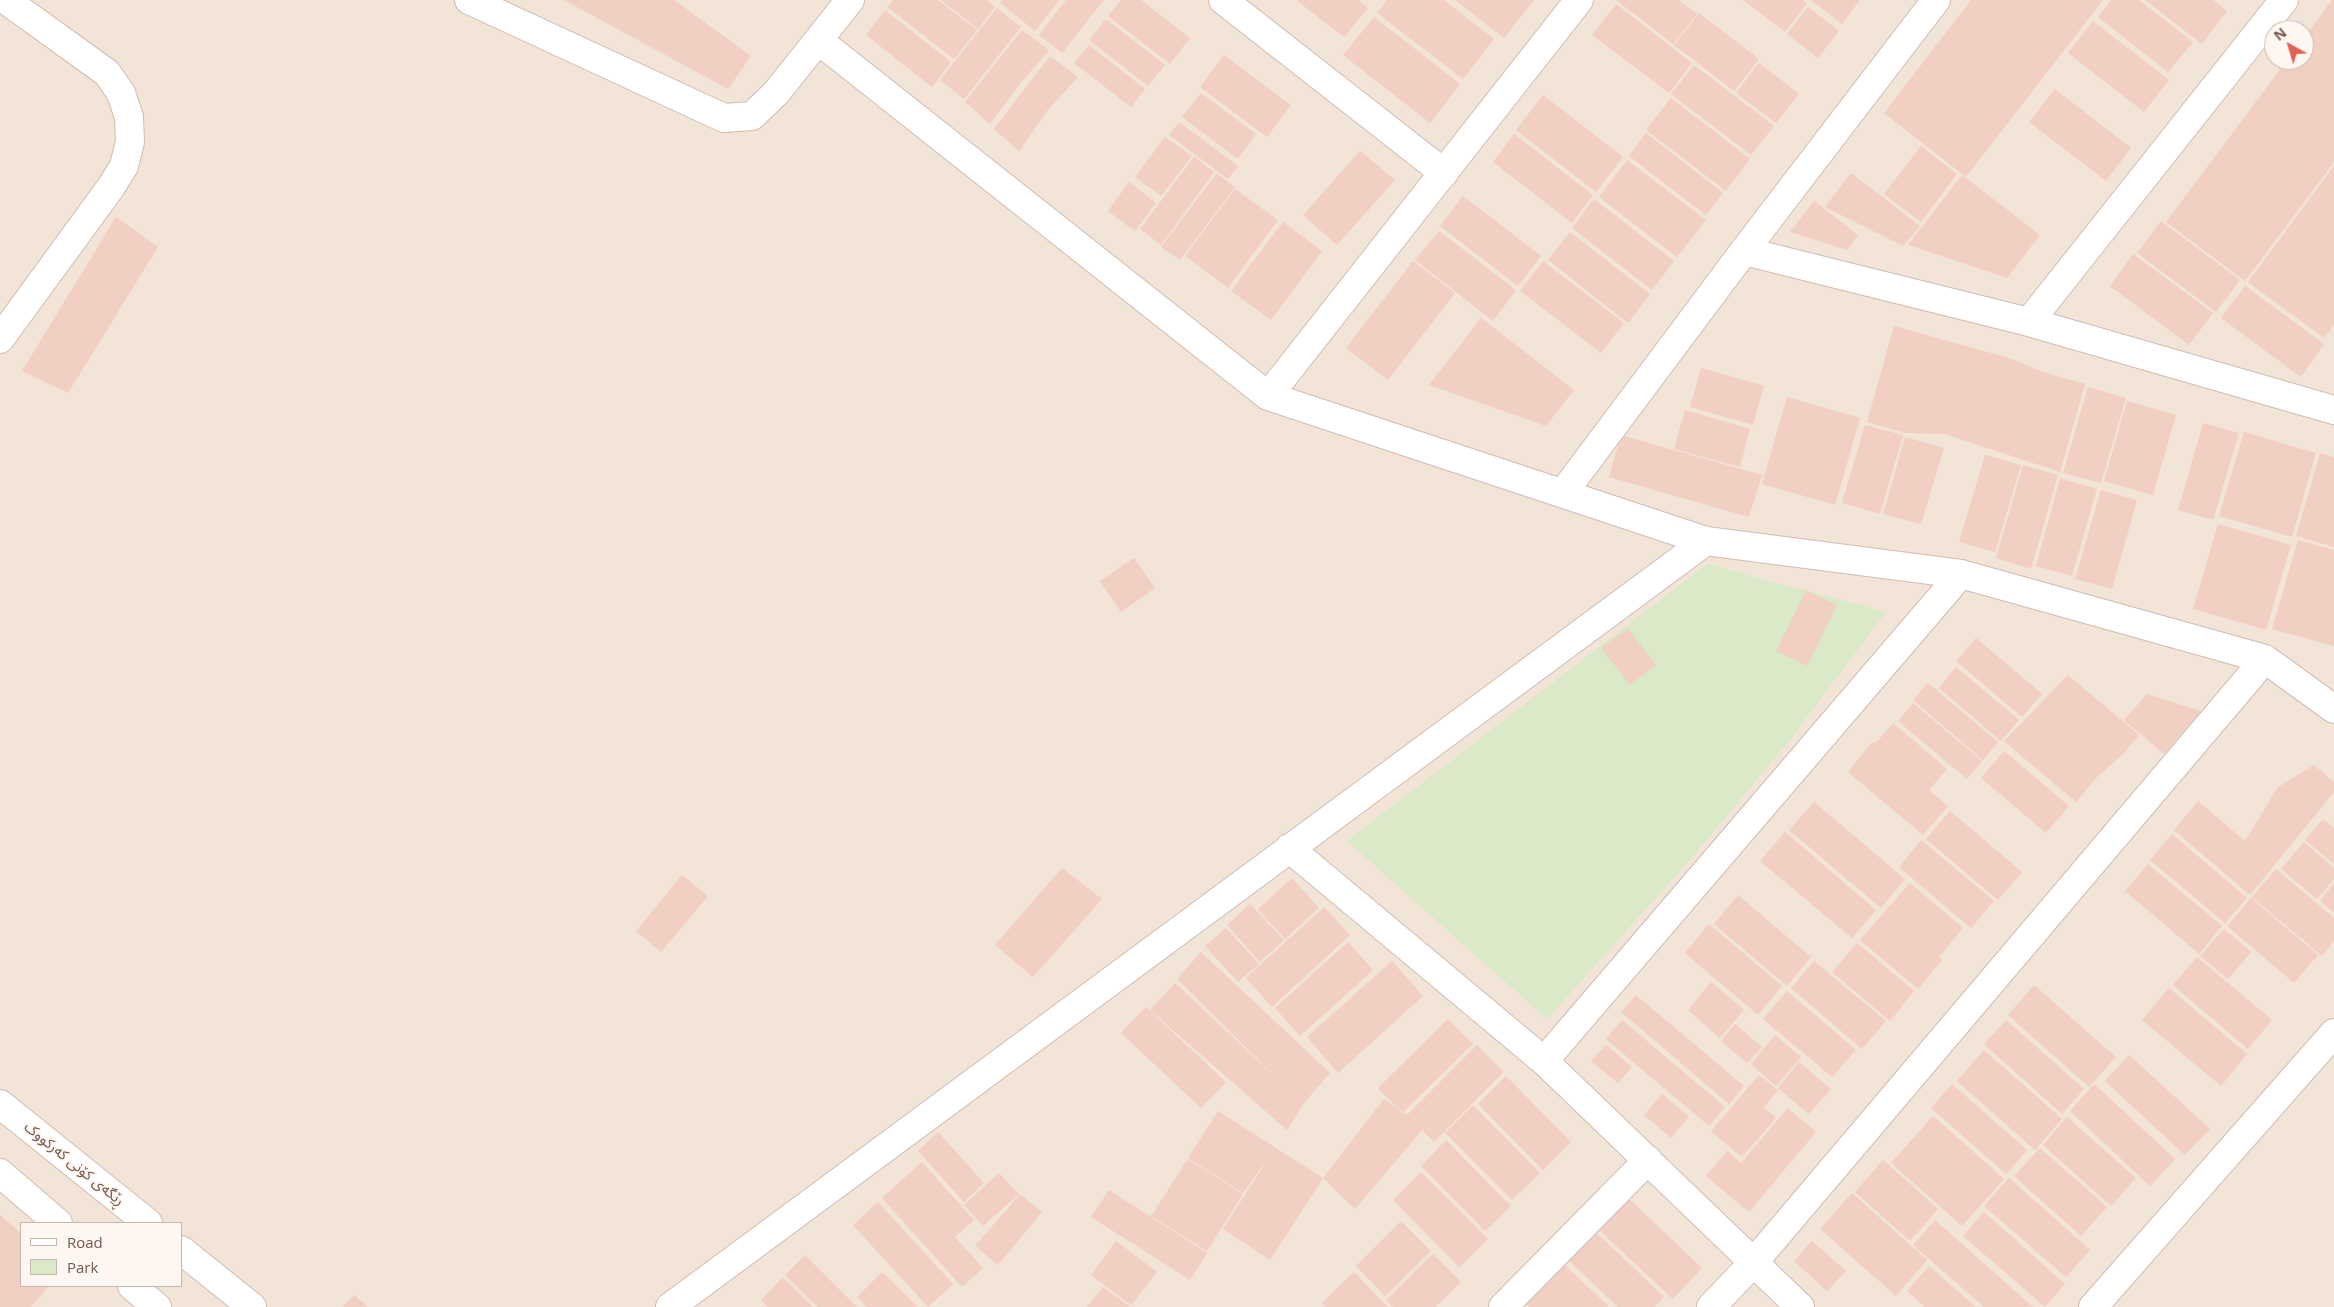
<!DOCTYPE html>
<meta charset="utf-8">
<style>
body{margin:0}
#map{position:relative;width:2334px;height:1307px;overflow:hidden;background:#fcf3ea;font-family:"Open Sans",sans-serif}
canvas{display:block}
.legend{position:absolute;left:20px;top:1222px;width:162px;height:65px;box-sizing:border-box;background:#fef7f1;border:1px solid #c8b7b0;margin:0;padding:6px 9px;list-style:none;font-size:15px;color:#76574e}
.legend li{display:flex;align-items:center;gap:10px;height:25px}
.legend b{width:25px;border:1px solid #c8b7b0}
.north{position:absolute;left:2264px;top:20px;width:50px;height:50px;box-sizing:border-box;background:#fef7f1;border:1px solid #c8b7b0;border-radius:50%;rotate:321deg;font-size:14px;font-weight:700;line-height:20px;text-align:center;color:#76574e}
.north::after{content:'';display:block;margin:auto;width:18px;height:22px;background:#e16254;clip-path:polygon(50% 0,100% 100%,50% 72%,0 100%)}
</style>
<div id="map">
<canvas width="2334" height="1307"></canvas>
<ul class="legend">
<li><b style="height:6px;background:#fff"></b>Road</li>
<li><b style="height:14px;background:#daeac8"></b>Park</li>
</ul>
<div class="north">N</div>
</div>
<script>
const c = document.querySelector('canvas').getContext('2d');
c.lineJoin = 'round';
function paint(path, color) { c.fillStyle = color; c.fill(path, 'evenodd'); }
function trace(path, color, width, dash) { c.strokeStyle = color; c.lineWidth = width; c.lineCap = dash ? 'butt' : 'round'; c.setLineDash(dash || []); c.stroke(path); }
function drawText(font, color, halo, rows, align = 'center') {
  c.font = font + ' "Open Sans","Noto Sans Arabic",sans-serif'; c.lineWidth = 4; c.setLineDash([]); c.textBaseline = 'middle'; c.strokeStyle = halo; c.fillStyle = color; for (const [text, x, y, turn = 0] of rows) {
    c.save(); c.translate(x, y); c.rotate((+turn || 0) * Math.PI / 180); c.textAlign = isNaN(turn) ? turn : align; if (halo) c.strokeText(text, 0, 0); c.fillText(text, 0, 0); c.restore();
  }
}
const residential = new Path2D(`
 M 0,0 L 2334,0 L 2334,1307 L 0,1307 ZM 2274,30 L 2304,30 L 2304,60 L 2274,60 ZM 21,1223 L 181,1223 L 181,1286 L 21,1286 Z`);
const green = new Path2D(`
 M 1707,564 L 1886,612 L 1788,742 L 1688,862 L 1547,1019 L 1347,841 Z`);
const building = new Path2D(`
 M 564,0 L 674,0 L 751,56 L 728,89 Z
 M 893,0 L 938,0 L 977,30 L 954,59 L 887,7 Z
 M 941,0 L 987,0 L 995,7 L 978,29 Z
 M 1002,0 L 1059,0 L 1035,31 L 1000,3 Z
 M 1066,0 L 1104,0 L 1062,53 L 1039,35 Z
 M 1121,0 L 1141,0 L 1190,38 L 1170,64 L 1108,16 Z
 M 1296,0 L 1358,0 L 1368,8 L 1344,37 Z
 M 1387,0 L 1444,0 L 1494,39 L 1463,79 L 1377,13 Z
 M 1455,0 L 1534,0 L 1504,38 Z
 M 1616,0 L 1679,0 L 1697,14 L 1673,44 Z
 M 1743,0 L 1803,0 L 1807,3 L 1785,32 Z
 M 1811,0 L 1860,0 L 1842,24 Z
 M 1971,0 L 2103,0 L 1966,177 L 1884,113 Z
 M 2111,0 L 2139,0 L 2193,42 L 2168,72 L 2098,17 Z
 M 2145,0 L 2213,0 L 2227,11 L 2202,44 Z
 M 2332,0 L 2334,0 L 2334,162 L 2245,281 L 2166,222 L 2287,60 L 2304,60 L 2304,38 Z
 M 1616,4 L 1692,63 L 1669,93 L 1592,35 Z
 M 1808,7 L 1839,31 L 1818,58 L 1787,34 Z
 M 997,8 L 1021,27 L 964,99 L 940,80 Z
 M 885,10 L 951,62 L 932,87 L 866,35 Z
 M 1699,13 L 1759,59 L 1734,91 L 1674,45 Z
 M 1374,17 L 1460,84 L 1430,123 L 1343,55 Z
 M 1106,19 L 1165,65 L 1148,86 L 1089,40 Z
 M 2093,21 L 2169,80 L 2144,112 L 2068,53 Z
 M 1022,30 L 1049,50 L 1019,85 L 990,124 L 965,102 Z
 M 1089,45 L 1145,89 L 1131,107 L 1074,63 Z
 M 1224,55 L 1291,105 L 1267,137 L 1200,87 Z
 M 1050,56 L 1078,77 L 1047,111 L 1019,151 L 994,129 Z
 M 1759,63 L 1799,94 L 1776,123 L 1736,93 Z
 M 1694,65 L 1774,126 L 1751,155 L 1671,94 Z
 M 2055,89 L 2131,148 L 2106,181 L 2029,122 Z
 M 1201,93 L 1256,134 L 1238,159 L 1182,117 Z
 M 1543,95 L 1623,157 L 1596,192 L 1516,130 Z
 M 1671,98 L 1750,159 L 1726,191 L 1646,130 Z
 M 1179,122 L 1238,166 L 1228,179 L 1169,135 Z
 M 1646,133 L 1723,193 L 1706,215 L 1629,156 Z
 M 1514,134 L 1593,195 L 1572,223 L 1493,162 Z
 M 1165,137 L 1192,156 L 1161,196 L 1135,177 Z
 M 1921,146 L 1957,174 L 1921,222 L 1884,194 Z
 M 1360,151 L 1395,180 L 1337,245 L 1303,215 Z
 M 1194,157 L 1214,172 L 1161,245 L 1140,229 Z
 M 1627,160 L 1706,220 L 1677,257 L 1599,197 Z
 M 2334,166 L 2334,325 L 2324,338 L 2248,282 Z
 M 1217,173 L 1235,187 L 1180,260 L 1161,247 Z
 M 1851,173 L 1920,226 L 1903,246 L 1825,207 Z
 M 1962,175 L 2040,235 L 2007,278 L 1908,245 Z
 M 1129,182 L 1156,203 L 1135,231 L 1108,211 Z
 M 1235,189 L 1278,220 L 1228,288 L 1185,256 Z
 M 1463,196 L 1541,256 L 1518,286 L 1440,226 Z
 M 1594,199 L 1674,261 L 1652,290 L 1572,228 Z
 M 1814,201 L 1858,235 L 1847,250 L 1790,232 Z
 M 116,217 L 158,247 L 68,393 L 22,371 Z
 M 2161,221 L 2240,280 L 2216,312 L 2137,253 Z
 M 1283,222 L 1322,251 L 1271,320 L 1231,291 Z
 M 1439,231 L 1516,290 L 1493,321 L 1415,260 Z
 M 1570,232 L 1650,294 L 1628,323 L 1548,260 Z
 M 2133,254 L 2213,313 L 2189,345 L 2110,286 Z
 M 1413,261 L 1455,293 L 1388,380 L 1346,348 Z
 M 1543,261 L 1624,323 L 1601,353 L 1520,291 Z
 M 2245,286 L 2324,344 L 2301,377 L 2221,318 Z
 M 1481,318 L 1574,390 L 1546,426 L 1429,385 Z
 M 1894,326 L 2009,358 L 2046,373 L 2085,384 L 2060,472 L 1945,434 L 1905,433 L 1867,422 Z
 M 1701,368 L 1764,386 L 1753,425 L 1690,407 Z
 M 2088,387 L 2126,398 L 2101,483 L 2063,473 Z
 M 1787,397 L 1860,418 L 1835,505 L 1762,484 Z
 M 2127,401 L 2176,415 L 2153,495 L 2104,481 Z
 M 1685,410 L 1750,429 L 1740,467 L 1674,449 Z
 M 2203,423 L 2239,433 L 2213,520 L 2178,510 Z
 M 1865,425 L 1903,435 L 1880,514 L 1842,503 Z
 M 2244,432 L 2316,453 L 2292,537 L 2219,516 Z
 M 1621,435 L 1762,475 L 1749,517 L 1609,477 Z
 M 1905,437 L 1944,448 L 1921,524 L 1883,514 Z
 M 2320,453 L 2334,457 L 2334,547 L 2296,536 Z
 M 1985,455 L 2021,465 L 1995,552 L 1959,542 Z
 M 2023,465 L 2058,475 L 2031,569 L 1996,558 Z
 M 2060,478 L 2097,489 L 2072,576 L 2036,566 Z
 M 2101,490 L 2137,500 L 2112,589 L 2075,579 Z
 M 2218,524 L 2291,545 L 2266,630 L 2193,609 Z
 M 2298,540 L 2334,550 L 2334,646 L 2272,629 Z
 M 1134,558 L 1155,588 L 1121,612 L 1100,581 Z
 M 1806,590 L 1837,605 L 1807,666 L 1776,651 Z
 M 1628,628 L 1656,665 L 1630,685 L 1601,648 Z
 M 1976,638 L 2042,694 L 2022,717 L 1956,661 Z
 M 1956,667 L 2019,720 L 2001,741 L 1939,688 Z
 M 2068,675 L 2139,735 L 2123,754 L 2097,777 L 2076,802 L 2004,741 Z
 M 1928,683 L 1998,742 L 1983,760 L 1913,700 Z
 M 2147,694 L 2201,711 L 2164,754 L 2124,720 Z
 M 1913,703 L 1982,761 L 1967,779 L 1898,721 Z
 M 1893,723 L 1947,769 L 1929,790 L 1948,806 L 1923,835 L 1848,772 L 1872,742 L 1875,744 Z
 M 2004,751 L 2069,806 L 2046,833 L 1981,778 Z
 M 2314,765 L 2334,782 L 2334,792 L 2250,895 L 2174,830 L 2198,801 L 2245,841 L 2278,787 Z
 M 1814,802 L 1905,879 L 1881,908 L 1789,830 Z
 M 1950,811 L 2022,872 L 1998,900 L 1926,839 Z
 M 2323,819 L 2334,828 L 2334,864 L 2305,840 Z
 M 1785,832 L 1876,910 L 1852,938 L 1760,861 Z
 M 2172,834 L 2247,898 L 2225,923 L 2150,860 Z
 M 1921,840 L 1994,901 L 1971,928 L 1899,867 Z
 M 2304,842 L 2334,868 L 2334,879 L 2317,899 L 2281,869 Z
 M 2148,864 L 2222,926 L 2199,954 L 2125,891 Z
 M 1062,868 L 1102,899 L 1033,977 L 995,945 Z
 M 2276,869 L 2334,918 L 2334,941 L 2322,956 L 2252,897 Z
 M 682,875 L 708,896 L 661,952 L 636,931 Z
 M 1292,878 L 1319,908 L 1285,939 L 1258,909 Z
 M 1910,883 L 1963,928 L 1939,957 L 1942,960 L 1918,989 L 1860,940 Z
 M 2334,883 L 2334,913 L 2320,901 Z
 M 1738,895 L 1811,957 L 1787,986 L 1714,924 Z
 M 2251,898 L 2318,955 L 2294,983 L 2227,926 Z
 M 1250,904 L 1284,940 L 1260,962 L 1227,925 Z
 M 1324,907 L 1350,935 L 1272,1007 L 1246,978 Z
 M 1709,924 L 1782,986 L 1758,1015 L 1685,953 Z
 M 1226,928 L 1259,964 L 1238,982 L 1205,946 Z
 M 2224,929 L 2251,952 L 2228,979 L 2200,956 Z
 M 1348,942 L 1373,970 L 1300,1036 L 1275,1008 Z
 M 1857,943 L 1914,991 L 1890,1021 L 1832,972 Z
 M 1201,952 L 1330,1073 L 1303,1104 L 1287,1130 L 1150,1010 L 1175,983 L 1284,1085 L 1177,979 Z
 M 2197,957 L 2272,1020 L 2248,1049 L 2173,985 Z
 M 1392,961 L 1423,996 L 1338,1073 L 1307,1037 Z
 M 1814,961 L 1886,1021 L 1862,1049 L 1791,988 Z
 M 1711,982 L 1744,1010 L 1720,1038 L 1688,1010 Z
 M 2034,985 L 2116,1057 L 2089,1087 L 2008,1015 Z
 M 2169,988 L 2247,1054 L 2221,1086 L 2142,1020 Z
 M 1787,991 L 1856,1050 L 1832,1077 L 1763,1019 Z
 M 1636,995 L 1744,1086 L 1729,1104 L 1621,1012 Z
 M 1146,1007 L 1226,1082 L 1201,1108 L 1121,1033 Z
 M 1448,1019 L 1473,1044 L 1402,1113 L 1378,1088 Z
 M 1622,1020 L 1725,1107 L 1709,1126 L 1606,1039 Z
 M 2006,1020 L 2084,1089 L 2062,1114 L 1984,1044 Z
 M 1735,1024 L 1762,1047 L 1747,1063 L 1721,1041 Z
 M 1775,1035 L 1801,1057 L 1776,1086 L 1751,1064 Z
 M 1477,1045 L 1504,1072 L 1434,1142 L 1422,1130 L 1355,1209 L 1323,1178 L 1384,1099 L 1407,1115 Z
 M 1606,1045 L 1632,1067 L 1618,1083 L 1591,1061 Z
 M 1984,1050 L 2062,1119 L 2035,1150 L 1957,1081 Z
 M 2129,1055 L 2210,1129 L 2185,1155 L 2105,1081 Z
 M 1799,1062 L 1831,1089 L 1809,1114 L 1778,1088 Z
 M 1759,1075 L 1778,1090 L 1764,1107 L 1776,1118 L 1742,1157 L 1711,1131 Z
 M 1506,1076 L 1571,1142 L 1543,1170 L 1478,1104 Z
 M 1952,1084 L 2027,1150 L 2006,1174 L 1931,1108 Z
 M 2094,1084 L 2175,1159 L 2150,1186 L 2070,1111 Z
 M 1662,1094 L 1689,1117 L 1671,1138 L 1644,1115 Z
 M 1473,1105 L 1540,1173 L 1512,1200 L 1445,1133 Z
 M 1788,1108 L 1816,1132 L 1749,1212 L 1706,1176 L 1727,1151 L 1741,1163 Z
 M 1218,1111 L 1323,1178 L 1270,1260 L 1223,1229 L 1270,1156 L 1243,1193 L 1188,1158 Z
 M 1933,1116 L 2004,1179 L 1962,1226 L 1891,1163 Z
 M 2067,1117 L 2136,1178 L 2111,1206 L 2043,1145 Z
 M 938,1132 L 984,1183 L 964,1202 L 918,1151 Z
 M 1446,1140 L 1511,1206 L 1485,1231 L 1421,1166 Z
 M 2040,1148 L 2107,1207 L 2081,1236 L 2014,1176 Z
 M 1188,1159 L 1243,1194 L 1207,1251 L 1151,1216 Z
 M 1883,1160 L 1938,1209 L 1910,1241 L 1855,1192 Z
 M 922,1162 L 974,1220 L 955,1237 L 983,1268 L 962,1287 L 882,1198 Z
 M 1421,1172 L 1488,1239 L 1459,1267 L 1393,1200 Z
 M 999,1173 L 1019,1194 L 983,1226 L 964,1205 Z
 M 2009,1178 L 2090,1250 L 2066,1277 L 1984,1206 Z
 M 1109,1190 L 1207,1253 L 1190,1280 L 1091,1217 Z
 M 1852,1193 L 1927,1260 L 1896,1296 L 1820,1229 Z
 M 1020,1194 L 1042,1212 L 998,1265 L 975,1246 Z
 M 1627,1197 L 1702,1268 L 1673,1299 L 1597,1228 Z
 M 878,1202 L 953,1284 L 928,1307 L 853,1225 Z
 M 1984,1212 L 2065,1284 L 2045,1307 L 1963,1236 Z
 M 0,1215 L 21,1233 L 21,1286 L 49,1286 L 31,1307 L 0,1307 Z
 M 1935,1220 L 2033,1307 L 1984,1307 L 1913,1245 Z
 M 1401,1221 L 1431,1251 L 1385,1296 L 1356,1266 Z
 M 1595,1231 L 1664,1297 L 1655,1307 L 1618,1307 L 1568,1260 Z
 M 1116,1241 L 1157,1272 L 1131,1305 L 1091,1275 Z
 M 1812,1241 L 1846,1271 L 1827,1291 L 1794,1261 Z
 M 1433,1254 L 1461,1282 L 1435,1307 L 1393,1307 L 1386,1300 Z
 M 805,1255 L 857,1307 L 818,1307 L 785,1275 Z
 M 1564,1264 L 1609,1307 L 1529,1307 L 1526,1304 Z
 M 1929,1266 L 1976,1307 L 1925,1307 L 1907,1291 Z
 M 882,1272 L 918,1307 L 867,1307 L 857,1297 Z
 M 1354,1272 L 1388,1307 L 1326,1307 L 1322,1303 Z
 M 783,1277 L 813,1307 L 768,1307 L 761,1300 Z
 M 1103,1287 L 1130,1307 L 1087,1307 Z
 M 354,1295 L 368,1307 L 343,1307 Z`);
const minor = new Path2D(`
 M 469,0 L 724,118 L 752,116 L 776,93 L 850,0
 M 1223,0 L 1444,173
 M 818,40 L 1268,396 L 1706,541 L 1961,574 L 2265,659 L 2334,709
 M 1744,251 L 2029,322 L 2334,410
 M 2029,322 L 2284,0
 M 0,339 L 111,187 L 124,166 L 130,142 L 129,117 L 121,93 L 107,73 L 6,0
 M 1268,396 L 1579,0
 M 1563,493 L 1744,251 L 1936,0
 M 1289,848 L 1544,1061 L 1800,1307
 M 1544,1061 L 1961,574
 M 0,1104 L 148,1223
 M 0,1173 L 58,1223
 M 181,1250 L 252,1307
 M 132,1286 L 157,1307
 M 670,1307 L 1706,541
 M 1503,1307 L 1648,1160
 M 1711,1307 L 1754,1262 L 2265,659
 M 2093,1307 L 2334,1033`);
const streetNames = [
 ["ڕێگەی کۆنی کەرکووک",74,1164,39]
];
paint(residential, '#f3e4d8');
paint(green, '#daeac8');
paint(building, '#f1cfc2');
trace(minor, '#d0bcb2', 30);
trace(minor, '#fff', 28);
drawText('15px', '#76574e', '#fef7f1', streetNames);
</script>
